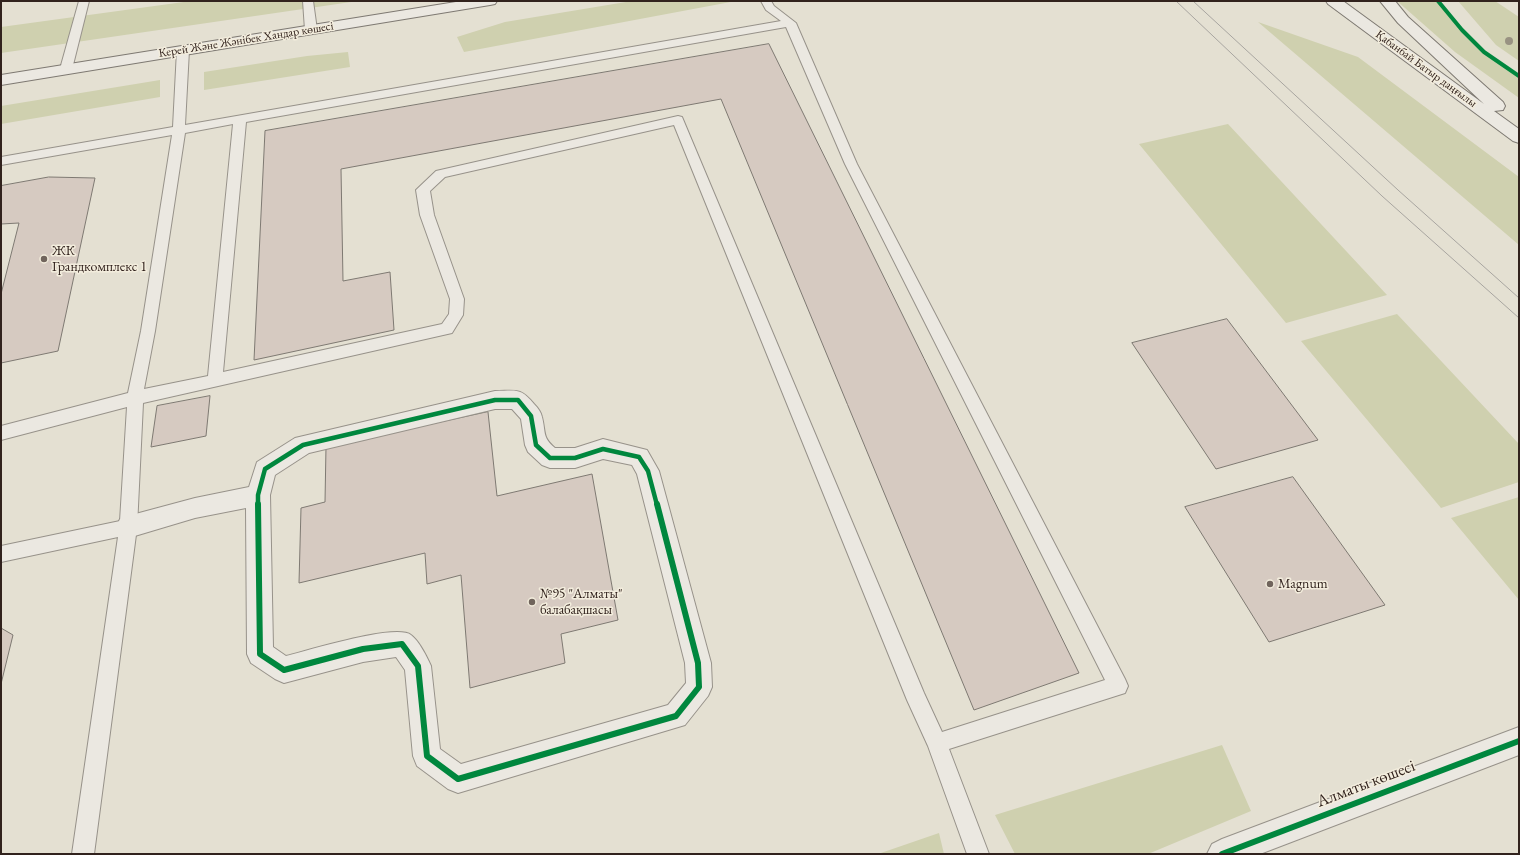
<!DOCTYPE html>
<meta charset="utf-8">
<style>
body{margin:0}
#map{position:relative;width:1520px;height:855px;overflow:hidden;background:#e4e0d2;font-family:"EB Garamond",serif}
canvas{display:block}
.frame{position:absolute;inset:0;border:2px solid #31221d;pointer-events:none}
</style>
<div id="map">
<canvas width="1520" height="855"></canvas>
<div class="frame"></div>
</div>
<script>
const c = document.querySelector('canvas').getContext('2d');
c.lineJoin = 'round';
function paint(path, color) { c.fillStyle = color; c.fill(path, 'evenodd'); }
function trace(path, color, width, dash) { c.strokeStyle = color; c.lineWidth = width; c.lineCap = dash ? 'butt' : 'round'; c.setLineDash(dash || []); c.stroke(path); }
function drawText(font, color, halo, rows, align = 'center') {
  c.font = font + ' "EB Garamond",serif'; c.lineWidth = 3; c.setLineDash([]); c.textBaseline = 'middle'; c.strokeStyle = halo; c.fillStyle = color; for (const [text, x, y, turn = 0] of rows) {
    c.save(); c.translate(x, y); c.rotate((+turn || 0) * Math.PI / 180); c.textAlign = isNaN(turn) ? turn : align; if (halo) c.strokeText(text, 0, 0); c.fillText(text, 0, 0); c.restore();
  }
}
const green = new Path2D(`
 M 191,1 L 358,1 L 1,53 L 1,27 Z
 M 632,1 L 736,1 L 464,52 L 457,37 L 505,22 Z
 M 1397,1 L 1438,1 L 1462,30 L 1484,52 L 1519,76 L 1519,98 L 1455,52 Z
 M 1458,1 L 1495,1 L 1519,17 L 1519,61 L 1496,45 Z
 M 1258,22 L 1358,57 L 1519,177 L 1519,245 Z
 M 348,52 L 350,67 L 204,90 L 204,72 L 307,56 Z
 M 160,80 L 160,97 L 1,124 L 1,106 Z
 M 1228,124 L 1387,295 L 1286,323 L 1139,144 Z
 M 1397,314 L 1519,444 L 1519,482 L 1441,508 L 1301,341 Z
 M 1519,497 L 1519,600 L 1451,518 Z
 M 1222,745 L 1251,811 L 1148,854 L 1015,854 L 995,815 Z
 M 939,833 L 944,854 L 878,854 Z`);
const building = new Path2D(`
 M 769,44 L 1079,673 L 974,710 L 721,99 L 341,169 L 343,281 L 390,272 L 394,330 L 254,360 L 265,131 Z
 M 49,177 L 95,178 L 58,351 L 1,363 L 1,294 L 19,223 L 1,224 L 1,186 Z
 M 1227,319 L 1318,440 L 1216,469 L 1132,343 Z
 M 210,396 L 206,436 L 151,447 L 157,406 Z
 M 488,412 L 497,496 L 592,474 L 618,620 L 561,634 L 565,663 L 470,688 L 461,575 L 427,584 L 425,553 L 299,583 L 301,508 L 325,502 L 326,447 Z
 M 1293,477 L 1385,605 L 1269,642 L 1185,507 Z
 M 1,628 L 13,635 L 1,684 Z`);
const lane = new Path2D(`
 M 79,1 L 89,1 L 72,69 L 70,72 L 62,72 L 60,69 Z
 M 303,1 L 313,1 L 317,30 L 315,32 L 307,32 L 305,30 Z
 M 761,1 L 771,1 L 774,6 L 796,23 L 857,164 L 1125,679 L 1128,686 L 1125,693 L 949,749 L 989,854 L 967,854 L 928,746 L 907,700 L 674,125 L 445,177 L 430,191 L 434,215 L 464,299 L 463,315 L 452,333 L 143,403 L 137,527 L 94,854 L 72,854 L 118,537 L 1,562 L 1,546 L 120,521 L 127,407 L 1,440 L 1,426 L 128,393 L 141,331 L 172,135 L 1,165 L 1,157 L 173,127 L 177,50 L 179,48 L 187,48 L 189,50 L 185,125 L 781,21 L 766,10 ZM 786,27 L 845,164 L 1105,680 L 942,732 L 924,693 L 682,117 L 678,116 L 436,171 L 416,190 L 420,215 L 450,299 L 449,314 L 442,324 L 223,372 L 246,122 ZM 233,124 L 208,376 L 144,389 L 155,331 L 185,133 Z`);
const street = new Path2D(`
 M 495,391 C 516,391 520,387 534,404 C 538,408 541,412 542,417 C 546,433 542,437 555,448 L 575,448 L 603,439 L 647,450 L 659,471 L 711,663 L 712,687 L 708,696 L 685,725 L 458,793 L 448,789 L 417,766 L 413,756 L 405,670 L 396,657 L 363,662 L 284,683 L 275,679 L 251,663 L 247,654 L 246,508 L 195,518 L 128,538 L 120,535 L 116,527 L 120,519 L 128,516 L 195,498 L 249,487 L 257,462 L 295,438 ZM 495,409 L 512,409 L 521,419 L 525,445 L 528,452 L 542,465 L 550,468 L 575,468 L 603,459 L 632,465 L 637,474 L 685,663 L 686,683 L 668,705 L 461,764 L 440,749 L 431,666 C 427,657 419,641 411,635 C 396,623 307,651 286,656 L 273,647 L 270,495 L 275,475 L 309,453 Z
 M 1519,727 L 1519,755 L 1260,854 L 1207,854 L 1212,844 L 1222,839 Z`);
const secondary = new Path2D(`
 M 462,1 L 497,1 L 495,4 L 490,5 L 1,85 L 1,75 Z
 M 1326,1 L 1343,1 L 1484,104 L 1398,23 L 1380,1 L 1395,1 L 1408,17 L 1503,102 L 1505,106 L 1503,110 L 1494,111 L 1519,129 L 1519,143 L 1513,141 L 1328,4 Z`);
const tram = new Path2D(`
 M 1176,1 L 1382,196 L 1519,318
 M 1193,1 L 1398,190 L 1519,298`);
const cyclewayFar2 = new Path2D(`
 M 1438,1 L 1462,30 L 1484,52 L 1519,76`);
const cyclewayFar1 = new Path2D(`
 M 258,505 L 258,495 L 265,469 L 303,445 L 495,400 L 518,400 L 531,416 L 536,445 L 550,458 L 575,458 L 603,449 L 639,457 L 648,471 L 657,505`);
const cycleway = new Path2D(`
 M 258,504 L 260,654 L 284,670 L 363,649 L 402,644 L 418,666 L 427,756 L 458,779 L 676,716 L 699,687 L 698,663 L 657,504
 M 1222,854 L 1519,741`);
const trees = [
 [1509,41]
];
const markers = [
 [44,259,4,"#70645c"],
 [1270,584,4,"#70645c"],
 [532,602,4,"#70645c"]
];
const farStreetnames = [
 ["Керей Және Жәнібек Хандар көшесі",246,40,-9],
 ["Қабанбай Батыр даңғылы",1426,69,36]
];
const poiNames = [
 ["ЖК",52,251],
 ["Грандкомплекс 1",52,267],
 ["Magnum",1278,584],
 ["№95 \"Алматы\"",540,594],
 ["балабақшасы",540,610]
];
const nearStreetnames = [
 ["Алматы көшесі",1366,784,-21]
];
paint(green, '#cfd0af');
paint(building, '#d6cac1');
trace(building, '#7e7972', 1);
trace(lane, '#97928a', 2);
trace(street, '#97928a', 2);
trace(secondary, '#7e7972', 2);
paint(lane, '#ebe8e1');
paint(street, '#ebe8e1');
paint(secondary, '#ebe8e1');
trace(tram, '#a8a5a0', 1);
trace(cyclewayFar2, '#00873e', 4);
trace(cyclewayFar1, '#00873e', 4.5);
trace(cycleway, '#00873e', 6);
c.fillStyle = '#999282';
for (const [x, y] of trees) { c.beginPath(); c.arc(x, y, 4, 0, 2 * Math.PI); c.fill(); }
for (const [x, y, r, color] of markers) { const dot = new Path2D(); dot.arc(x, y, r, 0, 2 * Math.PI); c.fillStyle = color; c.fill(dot); trace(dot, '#f3eddd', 1.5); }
drawText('12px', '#31221d', '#f3eddd', farStreetnames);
drawText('14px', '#31221d', '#f3eddd', poiNames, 'left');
drawText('17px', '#31221d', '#f3eddd', nearStreetnames);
</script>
